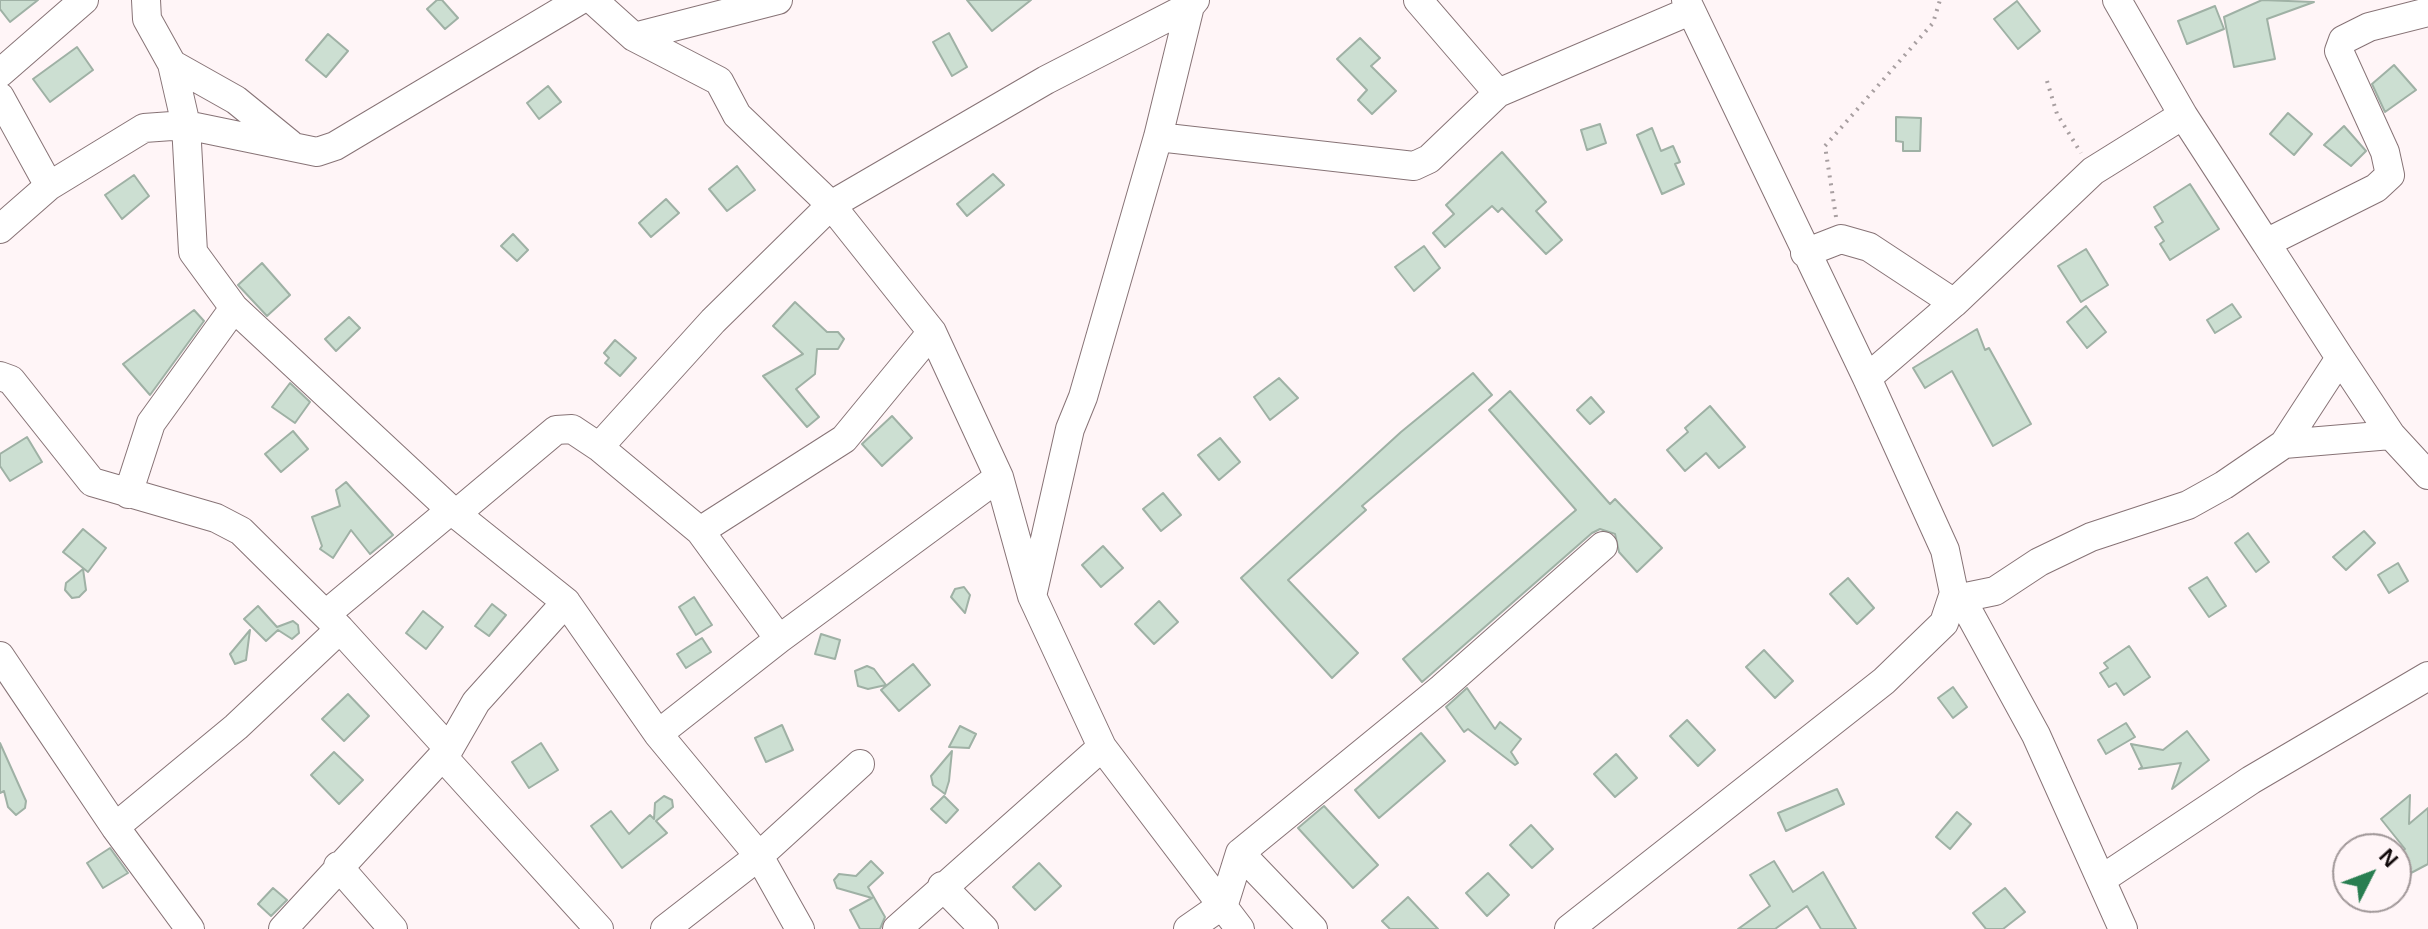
<!DOCTYPE html>
<style>
body{margin:0}
#map{position:relative;width:2428px;height:929px;overflow:hidden;background:#fff5f7;font-family:Arial,sans-serif}
canvas{display:block}
.north{position:absolute;left:2332px;top:833px;width:80px;height:80px;box-sizing:border-box;background:#fff5f7;border:2px solid #a09798;border-radius:50%;rotate:48deg;font-size:22px;font-weight:700;line-height:32px;text-align:center;color:#11090a}
.north::after{content:'';display:block;margin:auto;width:28px;height:36px;background:#297e51;clip-path:polygon(50% 0,100% 100%,50% 72%,0 100%)}
</style>
<div id="map">
<canvas width="2428" height="929"></canvas>
<div class="north">N</div>
</div>
<script>
const c = document.querySelector('canvas').getContext('2d');
c.lineJoin = 'round';
function paint(path, color) { c.fillStyle = color; c.fill(path, 'evenodd'); }
function trace(path, color, width, dash) { c.strokeStyle = color; c.lineWidth = width; c.lineCap = dash ? 'butt' : 'round'; c.setLineDash(dash || []); c.stroke(path); }
const building = new Path2D(`
 M 0,0 L 38,0 L 10,22 L 0,9 Z
 M 437,0 L 442,0 L 458,18 L 445,29 L 427,9 Z
 M 967,0 L 1031,0 L 992,31 Z
 M 2262,0 L 2314,2 L 2267,19 L 2275,59 L 2234,67 L 2224,17 Z
 M 2017,1 L 2040,31 L 2018,49 L 1994,19 Z
 M 2215,6 L 2224,29 L 2187,44 L 2178,21 Z
 M 949,33 L 967,67 L 952,76 L 933,42 Z
 M 328,34 L 348,51 L 326,77 L 306,60 Z
 M 1360,38 L 1380,58 L 1371,66 L 1396,91 L 1372,114 L 1358,100 L 1367,90 L 1337,59 Z
 M 77,47 L 93,70 L 50,102 L 33,79 Z
 M 2394,65 L 2416,90 L 2385,112 L 2372,84 Z
 M 548,86 L 561,102 L 539,119 L 527,103 Z
 M 2288,113 L 2312,134 L 2294,155 L 2270,134 Z
 M 1896,117 L 1921,118 L 1920,151 L 1903,151 L 1903,142 L 1896,141 Z
 M 1600,124 L 1606,143 L 1587,150 L 1581,130 Z
 M 2344,126 L 2366,151 L 2351,166 L 2324,145 Z
 M 1652,128 L 1661,151 L 1673,146 L 1680,162 L 1675,164 L 1684,184 L 1662,194 L 1637,135 Z
 M 1502,152 L 1546,202 L 1536,211 L 1562,240 L 1546,254 L 1502,208 L 1498,212 L 1492,206 L 1445,247 L 1433,233 L 1454,214 L 1446,205 Z
 M 737,166 L 755,190 L 727,211 L 709,189 Z
 M 993,174 L 1004,185 L 967,216 L 957,204 Z
 M 134,175 L 149,196 L 122,219 L 105,195 Z
 M 2190,184 L 2219,229 L 2170,260 L 2160,244 L 2164,241 L 2155,227 L 2163,222 L 2154,207 Z
 M 666,199 L 679,213 L 651,237 L 639,223 Z
 M 513,234 L 528,250 L 517,261 L 501,246 Z
 M 1424,246 L 1440,268 L 1414,291 L 1395,267 Z
 M 2086,249 L 2108,285 L 2081,302 L 2058,266 Z
 M 262,263 L 290,295 L 267,316 L 238,285 Z
 M 795,302 L 827,332 L 838,332 L 844,339 L 838,349 L 817,349 L 815,374 L 796,389 L 819,417 L 807,427 L 763,376 L 803,354 L 773,326 Z
 M 2232,304 L 2241,317 L 2215,333 L 2207,320 Z
 M 2086,306 L 2106,332 L 2087,348 L 2067,322 Z
 M 194,310 L 204,321 L 150,395 L 123,364 Z
 M 349,317 L 360,328 L 336,351 L 325,339 Z
 M 1977,329 L 1985,350 L 1989,348 L 2031,424 L 1993,446 L 1952,371 L 1925,388 L 1913,368 Z
 M 615,340 L 636,358 L 620,376 L 605,363 L 609,358 L 604,353 Z
 M 1473,373 L 1492,395 L 1362,506 L 1366,510 L 1288,580 L 1358,653 L 1332,678 L 1241,578 L 1401,432 Z
 M 1279,378 L 1298,398 L 1270,420 L 1254,397 Z
 M 290,383 L 310,402 L 295,423 L 272,407 Z
 M 1510,391 L 1610,504 L 1615,499 L 1662,548 L 1637,572 L 1619,552 L 1615,534 L 1600,529 L 1592,533 L 1422,682 L 1403,659 L 1576,510 L 1489,410 Z
 M 1591,397 L 1604,412 L 1590,424 L 1577,410 Z
 M 1710,406 L 1745,447 L 1719,468 L 1706,453 L 1685,471 L 1667,450 L 1688,432 L 1685,428 Z
 M 892,416 L 912,438 L 882,466 L 862,444 Z
 M 293,431 L 308,449 L 281,472 L 265,454 Z
 M 27,437 L 42,462 L 10,481 L 0,466 L 0,454 Z
 M 1220,438 L 1240,462 L 1219,480 L 1198,455 Z
 M 346,482 L 393,535 L 370,554 L 351,530 L 333,558 L 320,549 L 322,546 L 312,517 L 340,506 L 336,490 Z
 M 1163,493 L 1181,515 L 1161,531 L 1143,509 Z
 M 83,529 L 106,548 L 88,572 L 63,552 Z
 M 2364,531 L 2375,543 L 2346,570 L 2333,557 Z
 M 2248,533 L 2269,562 L 2256,572 L 2235,543 Z
 M 1103,546 L 1123,568 L 1101,587 L 1082,565 Z
 M 2398,563 L 2408,581 L 2389,593 L 2378,575 Z
 M 83,569 L 86,590 L 79,597 L 72,598 L 65,590 L 66,583 Z
 M 2207,577 L 2226,606 L 2209,617 L 2189,588 Z
 M 1848,578 L 1874,608 L 1857,624 L 1830,594 Z
 M 964,587 L 970,595 L 965,613 L 951,597 L 955,589 Z
 M 694,597 L 712,625 L 696,635 L 679,607 Z
 M 1159,601 L 1178,622 L 1154,644 L 1135,624 Z
 M 492,604 L 506,615 L 489,636 L 475,626 Z
 M 258,606 L 277,627 L 293,621 L 298,625 L 299,633 L 292,639 L 278,630 L 266,641 L 244,619 Z
 M 423,611 L 443,627 L 426,649 L 406,633 Z
 M 250,630 L 246,660 L 235,664 L 230,654 Z
 M 821,634 L 840,640 L 835,659 L 815,654 Z
 M 702,638 L 711,652 L 686,668 L 677,654 Z
 M 2129,646 L 2150,677 L 2124,695 L 2116,683 L 2109,687 L 2100,673 L 2108,668 L 2104,663 Z
 M 1764,650 L 1793,681 L 1775,698 L 1746,667 Z
 M 913,664 L 930,685 L 899,711 L 881,690 Z
 M 867,666 L 874,669 L 886,685 L 868,689 L 858,686 L 855,671 Z
 M 1953,687 L 1967,707 L 1953,718 L 1938,698 Z
 M 1467,688 L 1495,729 L 1500,722 L 1521,739 L 1511,752 L 1518,763 L 1515,765 L 1468,729 L 1464,732 L 1446,707 Z
 M 348,694 L 369,716 L 344,741 L 322,719 Z
 M 1687,720 L 1715,750 L 1698,766 L 1670,736 Z
 M 2126,723 L 2135,737 L 2106,754 L 2098,740 Z
 M 782,725 L 793,750 L 766,762 L 755,738 Z
 M 960,726 L 976,734 L 969,748 L 949,747 Z
 M 2187,731 L 2209,760 L 2172,789 L 2181,763 L 2139,769 L 2142,767 L 2131,744 L 2163,750 Z
 M 1421,733 L 1445,761 L 1379,818 L 1355,790 Z
 M 0,743 L 26,801 L 25,808 L 16,815 L 8,807 L 4,791 L 0,793 Z
 M 541,743 L 558,770 L 529,788 L 512,762 Z
 M 952,751 L 949,781 L 945,794 L 933,785 L 931,776 Z
 M 334,752 L 363,780 L 339,804 L 311,775 Z
 M 1616,754 L 1637,778 L 1615,797 L 1594,774 Z
 M 1837,789 L 1844,804 L 1786,831 L 1778,813 Z
 M 2410,795 L 2409,824 L 2428,808 L 2428,864 L 2411,873 L 2400,852 L 2405,849 L 2381,819 Z
 M 664,796 L 672,800 L 673,807 L 656,821 L 667,833 L 622,868 L 591,826 L 611,811 L 629,834 L 650,815 L 654,819 L 655,803 Z
 M 944,796 L 958,810 L 946,823 L 931,809 Z
 M 1324,806 L 1378,865 L 1353,888 L 1298,828 Z
 M 1957,812 L 1971,824 L 1950,849 L 1936,837 Z
 M 1531,825 L 1553,849 L 1532,868 L 1510,845 Z
 M 110,848 L 128,873 L 103,888 L 87,863 Z
 M 871,861 L 883,873 L 868,887 L 885,917 L 880,929 L 860,929 L 850,910 L 872,898 L 837,888 L 834,880 L 839,874 L 856,876 Z
 M 1774,861 L 1793,892 L 1823,872 L 1856,929 L 1821,929 L 1807,906 L 1775,929 L 1738,929 L 1770,906 L 1750,875 Z
 M 1039,863 L 1061,886 L 1035,910 L 1013,887 Z
 M 1488,873 L 1509,895 L 1487,916 L 1466,893 Z
 M 273,888 L 287,900 L 271,916 L 258,904 Z
 M 2005,888 L 2025,912 L 2003,929 L 1986,929 L 1973,913 Z
 M 1408,897 L 1438,929 L 1390,929 L 1382,921 Z`);
const path = new Path2D(`
 M 2047,81 L 2057,114 L 2081,153
 M 1836,217 L 1825,146 L 1933,23 L 1940,0`);
const minor = new Path2D(`
 M 593,0 L 634,37 L 719,81 L 737,115 L 831,205 L 932,332 L 999,477 L 1032,596 L 1102,747 L 1240,929
 M 1418,0 L 1498,93
 M 634,37 L 778,0
 M 172,64 L 236,100 L 290,144
 M 0,73 L 84,0
 M 0,97 L 49,186 L 144,128 L 186,125 L 317,152 L 335,146 L 580,0
 M 2183,115 L 2266,243 L 2376,188 L 2390,175 L 2385,152 L 2339,51 L 2343,40 L 2369,27 L 2428,12
 M 1158,137 L 1414,166 L 1429,159 L 1498,93 L 1690,11
 M 0,229 L 49,186
 M 2266,243 L 2340,358
 M 1805,253 L 1841,239 L 1869,247 L 1954,303
 M 234,308 L 451,510 L 566,602 L 658,734 L 759,856 L 800,929
 M 0,376 L 11,380 L 92,482 L 216,518 L 241,531 L 340,629 L 449,749 L 444,758 L 599,929
 M 1867,378 L 1954,303 L 2093,171 L 2183,115 L 2117,0
 M 2284,444 L 2391,435
 M 128,494 L 151,423 L 234,308 L 193,252 L 186,125 L 172,64 L 147,19 L 146,0
 M 457,513 L 556,430 L 572,429 L 599,447
 M 700,531 L 844,439 L 932,332
 M 1033,592 L 1070,429 L 1083,397 L 1158,137 L 1190,6
 M 1954,593 L 1961,598 L 2036,735 L 2123,929
 M 1961,598 L 1995,591 L 2039,562 L 2091,537 L 2188,505 L 2224,485 L 2284,444 L 2340,358 L 2391,435 L 2428,475
 M 326,614 L 451,510
 M 779,639 L 700,531 L 599,447 L 713,321 L 831,205 L 1046,80 L 1190,6 L 1195,0
 M 0,656 L 115,827 L 190,929
 M 658,734 L 779,639 L 999,477
 M 115,827 L 236,727 L 340,629
 M 1240,853 L 1442,688 L 1603,546
 M 338,866 L 393,929
 M 2102,879 L 2251,780 L 2428,676
 M 942,886 L 984,929
 M 283,929 L 449,749 L 476,702 L 566,602
 M 665,929 L 759,856 L 860,764
 M 897,929 L 1102,747
 M 1188,929 L 1224,904 L 1240,853 L 1313,929
 M 1569,929 L 1884,681 L 1944,623 L 1954,593 L 1945,550 L 1867,378 L 1686,0`);
paint(building, '#ccdfd2');
trace(building, '#9fb1a5', 2);
trace(minor, '#877376', 30);
trace(path, '#a89fa1', 4, [2, 6]);
trace(minor, '#fff', 28);
</script>
